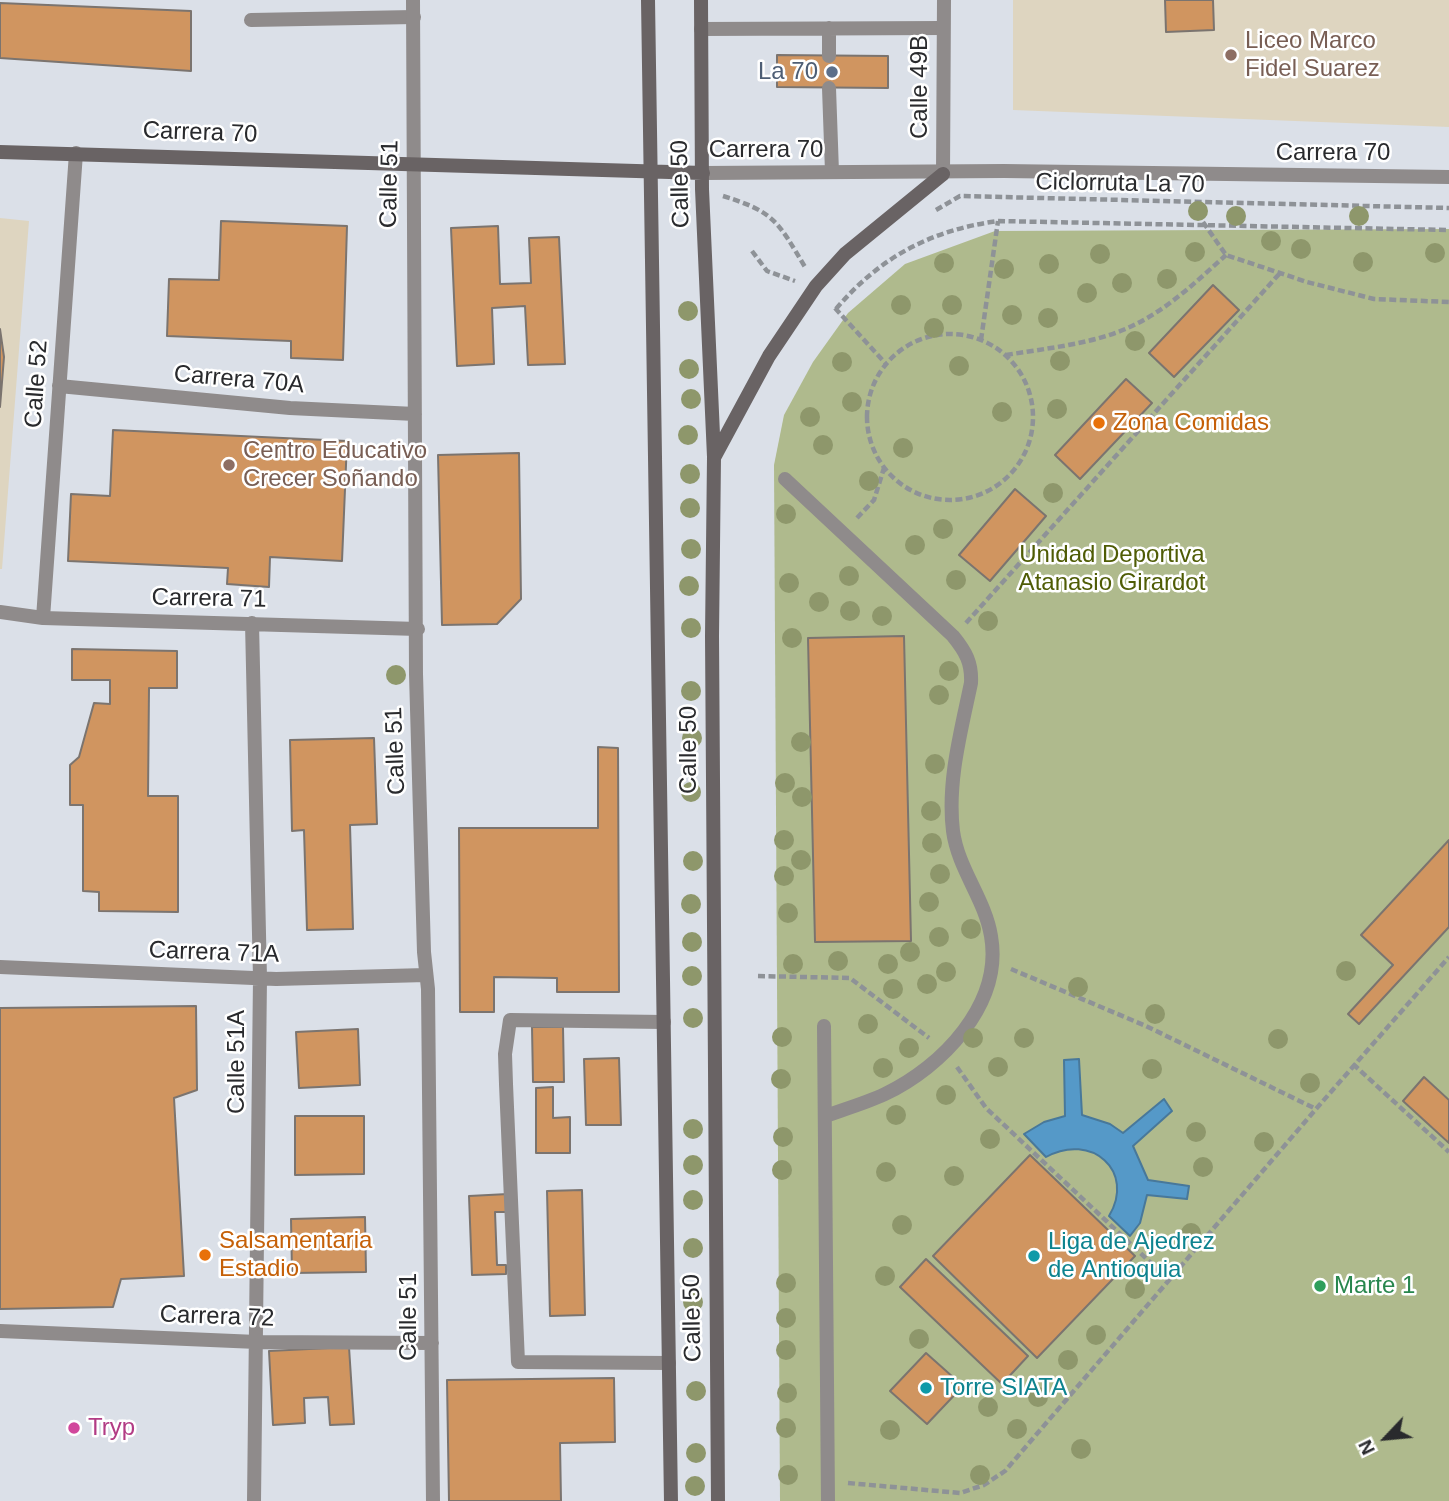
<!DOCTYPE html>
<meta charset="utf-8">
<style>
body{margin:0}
#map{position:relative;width:1449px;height:1501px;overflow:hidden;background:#dbe0e8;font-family:Arial,sans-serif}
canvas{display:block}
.north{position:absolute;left:1351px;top:1403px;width:70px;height:70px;-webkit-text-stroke:5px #fff;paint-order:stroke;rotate:244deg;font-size:19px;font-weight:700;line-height:28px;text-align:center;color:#292a2d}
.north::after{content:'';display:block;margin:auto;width:24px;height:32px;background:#292a2d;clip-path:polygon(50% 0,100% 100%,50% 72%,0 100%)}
</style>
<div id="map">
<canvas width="1449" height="1501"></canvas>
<div class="north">N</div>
</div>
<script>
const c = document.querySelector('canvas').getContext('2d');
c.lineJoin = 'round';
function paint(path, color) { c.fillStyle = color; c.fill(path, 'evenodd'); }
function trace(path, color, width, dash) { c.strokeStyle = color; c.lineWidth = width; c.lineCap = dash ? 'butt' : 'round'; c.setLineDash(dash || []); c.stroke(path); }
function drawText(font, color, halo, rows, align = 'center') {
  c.font = font + ' Arial,sans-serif'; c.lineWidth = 5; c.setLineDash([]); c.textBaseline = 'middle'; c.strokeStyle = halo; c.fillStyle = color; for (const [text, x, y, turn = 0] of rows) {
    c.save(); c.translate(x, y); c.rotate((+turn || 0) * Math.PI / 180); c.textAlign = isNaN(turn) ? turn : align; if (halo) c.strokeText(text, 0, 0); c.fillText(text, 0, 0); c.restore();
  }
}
const education = new Path2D(`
 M 1013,0 L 1449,0 L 1449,127 L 1013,110 Z
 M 0,218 L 29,221 L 2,569 L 0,569 Z`);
const green = new Path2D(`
 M 1449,229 L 1449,1501 L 780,1501 L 774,465 L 784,415 L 813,362 L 848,313 L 905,264 L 995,231 Z`);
const water = new Path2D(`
 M 1079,1059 L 1082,1115 L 1110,1124 L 1123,1133 L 1164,1099 L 1172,1111 L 1133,1146 L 1148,1180 L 1189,1186 L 1187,1199 L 1147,1195 L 1140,1223 L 1130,1236 L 1109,1216 C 1136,1171 1091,1132 1046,1157 L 1024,1134 L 1044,1122 L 1065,1116 L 1064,1060 Z`);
const building = new Path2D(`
 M 1165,0 L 1213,0 L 1214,30 L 1166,32 Z
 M 0,3 L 191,11 L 191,71 L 0,58 Z
 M 777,55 L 888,56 L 888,88 L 777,87 Z
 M 221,221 L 347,226 L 343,360 L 291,358 L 291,341 L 167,336 L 169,279 L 219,280 Z
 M 498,226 L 500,284 L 531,283 L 529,238 L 559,237 L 565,364 L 528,365 L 525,306 L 492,308 L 494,364 L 457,366 L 451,228 Z
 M 1213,285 L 1239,310 L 1174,377 L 1149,353 Z
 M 0,329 L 4,357 L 0,407 Z
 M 1126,379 L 1152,403 L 1080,479 L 1055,455 Z
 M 113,430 L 347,441 L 342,561 L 270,557 L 269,587 L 227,584 L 228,568 L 68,561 L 71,494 L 110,496 Z
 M 519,453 L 521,599 L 497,624 L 442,625 L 438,455 Z
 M 1015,489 L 1046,516 L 990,581 L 959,555 Z
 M 904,636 L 911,941 L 815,942 L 808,638 Z
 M 72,649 L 177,651 L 177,688 L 149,688 L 148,796 L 178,796 L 178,912 L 99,911 L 99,892 L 83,891 L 83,805 L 70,805 L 70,765 L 79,757 L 94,703 L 110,704 L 110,680 L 72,680 Z
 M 374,738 L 377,824 L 350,825 L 353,929 L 307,930 L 304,830 L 292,831 L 290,740 Z
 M 598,747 L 618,748 L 619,992 L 557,992 L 557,978 L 494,977 L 494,1012 L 460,1012 L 459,828 L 598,828 Z
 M 1449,840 L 1449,927 L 1359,1024 L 1348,1014 L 1393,965 L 1361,935 Z
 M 196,1006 L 197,1090 L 174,1098 L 184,1276 L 121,1279 L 113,1307 L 0,1309 L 0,1008 Z
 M 532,1027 L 563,1027 L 564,1082 L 533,1082 Z
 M 358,1029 L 360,1085 L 299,1088 L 296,1032 Z
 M 619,1058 L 621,1125 L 586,1125 L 584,1059 Z
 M 1424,1077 L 1449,1100 L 1449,1143 L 1403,1101 Z
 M 553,1087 L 553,1118 L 570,1117 L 570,1153 L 536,1153 L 536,1088 Z
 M 295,1116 L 364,1116 L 364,1174 L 295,1175 Z
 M 1030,1155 L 1135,1256 L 1037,1358 L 933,1256 Z
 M 582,1190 L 585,1315 L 550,1316 L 547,1191 Z
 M 508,1194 L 509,1212 L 495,1212 L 497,1265 L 506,1265 L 506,1274 L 472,1275 L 469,1196 Z
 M 365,1217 L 366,1272 L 292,1273 L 291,1219 Z
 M 926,1259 L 1028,1356 L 1002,1384 L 900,1287 Z
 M 349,1347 L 354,1424 L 330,1425 L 328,1397 L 304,1398 L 305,1423 L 273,1425 L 269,1351 Z
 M 926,1353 L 963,1386 L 927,1424 L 890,1391 Z
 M 614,1378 L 615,1442 L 560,1443 L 561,1501 L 449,1501 L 447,1380 Z`);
const path = new Path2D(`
 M 723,196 C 775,212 778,222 805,267
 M 936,210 L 960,196 L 1449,208
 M 1203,222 L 1226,255 L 1307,282 L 1374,299 L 1449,302
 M 752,251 L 767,271 L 795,281
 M 835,308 L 886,364
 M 836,309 C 880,257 931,230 998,221 L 1449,230
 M867 417a83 83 0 1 1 166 0a83 83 0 1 1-166 0Z
 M 981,340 L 998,221
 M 1006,355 C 1048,348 1094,344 1132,326 C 1168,309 1197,281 1226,255
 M 857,518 L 874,500 L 884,468
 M 966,623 L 1280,273
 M 1011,969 L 1146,1026 L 1316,1109 L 1449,957
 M 758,976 L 850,978 L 929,1038
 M 1353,1064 L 1449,1152
 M 957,1067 L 986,1108 L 1168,1279
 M 848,1483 L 960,1493 L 984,1485 L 1005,1471 L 1316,1109`);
const service = new Path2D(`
 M 251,20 L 414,17
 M 829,28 L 829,56
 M 701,29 L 943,28
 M 829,88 L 832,172
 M 785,479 L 953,636 C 966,652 972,663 971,683 C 961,731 947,782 953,831 C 958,869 985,899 991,936 C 1003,1004 942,1067 885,1094 C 866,1103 845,1109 825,1116
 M 664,1022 L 510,1020 L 505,1054 L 506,1084 L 518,1362 L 669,1363
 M 824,1026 L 828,1501`);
const minor = new Path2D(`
 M 413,0 L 416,674 L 424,952 L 428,989 L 433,1501
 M 943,174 L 944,0
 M 59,386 L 290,408 L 415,414
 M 0,612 L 43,618 L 418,629
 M 43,618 L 76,153
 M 252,623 L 260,978 L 254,1501
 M 0,967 L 276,979 L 426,975
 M 0,1331 L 257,1342 L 432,1343`);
const tertiary = new Path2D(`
 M 703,173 L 1004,171 L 1449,177`);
const secondary = new Path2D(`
 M 648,0 L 671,1501
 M 701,0 L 702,189 L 714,457 L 712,636 L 718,1501
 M 0,152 L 703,173
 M 715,456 L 769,356 L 816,286 L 845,254 L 943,174`);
const trees = [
 [1198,211],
 [1236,216],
 [1359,216],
 [1271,241],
 [1301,249],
 [1195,252],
 [1435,253],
 [1100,254],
 [1363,262],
 [944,263],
 [1049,264],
 [1004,269],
 [1167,279],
 [1122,283],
 [1087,293],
 [901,305],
 [952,305],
 [688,311],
 [1012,315],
 [1048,318],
 [934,328],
 [1135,341],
 [1060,361],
 [842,362],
 [959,366],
 [689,369],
 [691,399],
 [852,402],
 [1057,409],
 [1002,412],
 [810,417],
 [688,435],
 [823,445],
 [903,448],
 [690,474],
 [869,481],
 [1053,493],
 [690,508],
 [786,514],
 [943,529],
 [915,545],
 [691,549],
 [849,576],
 [956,580],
 [789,583],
 [689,586],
 [819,602],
 [850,611],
 [882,616],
 [988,621],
 [691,628],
 [792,638],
 [949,671],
 [396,675],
 [691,691],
 [939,695],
 [692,738],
 [801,742],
 [935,764],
 [785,783],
 [691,792],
 [802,797],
 [931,811],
 [784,840],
 [932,843],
 [801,860],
 [693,861],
 [940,874],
 [784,876],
 [929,902],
 [691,904],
 [788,913],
 [971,929],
 [939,937],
 [692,942],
 [910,952],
 [838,961],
 [793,964],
 [888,964],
 [1346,971],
 [946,972],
 [692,976],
 [927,984],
 [1078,987],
 [893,989],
 [1155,1014],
 [693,1018],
 [868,1024],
 [782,1037],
 [973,1038],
 [1024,1038],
 [1278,1039],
 [909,1048],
 [998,1067],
 [883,1068],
 [1152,1069],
 [781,1079],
 [1310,1083],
 [946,1095],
 [896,1115],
 [693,1129],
 [1196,1132],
 [783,1137],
 [990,1139],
 [1264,1142],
 [693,1165],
 [1203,1167],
 [782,1170],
 [886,1172],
 [954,1176],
 [693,1200],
 [902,1225],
 [1191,1233],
 [693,1248],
 [885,1276],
 [786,1283],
 [1135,1289],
 [693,1302],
 [786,1318],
 [1096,1335],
 [919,1339],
 [786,1350],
 [1068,1360],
 [696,1391],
 [787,1393],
 [1038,1397],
 [988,1407],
 [786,1428],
 [1017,1429],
 [890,1430],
 [1081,1449],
 [696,1453],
 [788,1475],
 [980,1475],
 [695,1486]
];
const markers = [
 [1231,55,7,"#8d6e63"],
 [832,72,7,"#5c6f8a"],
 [1099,423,7,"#e8710a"],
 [229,465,7,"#8d6e63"],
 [205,1255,7,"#e8710a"],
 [1034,1256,7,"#0f9aa8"],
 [1320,1286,7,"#2e9e5b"],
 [926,1388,7,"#0f9aa8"],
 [74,1428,7,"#d1479c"]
];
const educationNames = [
 ["Liceo Marco",1245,41],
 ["Fidel Suarez",1245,69],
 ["Centro Educativo",243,451],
 ["Crecer Soñando",243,479]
];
const serviceNames = [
 ["La 70",818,72]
];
const streetNames = [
 ["Calle 49B",920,87,-90],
 ["Carrera 70",200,133,2],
 ["Carrera 70",766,150],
 ["Carrera 70",1333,153],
 ["Calle 51",390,184,-89],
 ["Calle 50",681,184,-91],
 ["Ciclorruta La 70",1120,184,1],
 ["Carrera 70A",239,380,5],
 ["Calle 52",37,384,-86],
 ["Carrera 71",209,599,1],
 ["Calle 50",689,750,-90],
 ["Calle 51",396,751,-92],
 ["Carrera 71A",214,953,2],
 ["Calle 51A",237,1062,-90],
 ["Carrera 72",217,1317,2],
 ["Calle 51",409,1317,-90],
 ["Calle 50",693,1318,-91]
];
const foodNames = [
 ["Zona Comidas",1113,423],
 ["Salsamentaria",219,1241],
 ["Estadio",219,1269]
];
const parkNames = [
 ["Unidad Deportiva",1112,555],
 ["Atanasio Girardot",1112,583]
];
const cultureNames = [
 ["Liga de Ajedrez",1048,1242],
 ["de Antioquia",1048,1270],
 ["Torre SIATA",940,1388]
];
const leisureNames = [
 ["Marte 1",1334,1286]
];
const hotelNames = [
 ["Tryp",88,1428]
];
paint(education, '#ded5c0');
paint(green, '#afba8d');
paint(water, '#5599c8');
trace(water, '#48789a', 2);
paint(building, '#d09560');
trace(building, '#7b746f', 2);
trace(path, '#8e9297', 4.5, [7, 3.5]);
trace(service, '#8f8b8b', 14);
trace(minor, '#8f8b8b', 14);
trace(tertiary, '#8f8b8b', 14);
trace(secondary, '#696364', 14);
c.fillStyle = '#8e976b';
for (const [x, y] of trees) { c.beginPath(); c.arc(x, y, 10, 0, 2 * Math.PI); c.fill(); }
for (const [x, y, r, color] of markers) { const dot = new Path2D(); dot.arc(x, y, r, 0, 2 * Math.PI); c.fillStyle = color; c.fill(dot); trace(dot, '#fff', 2.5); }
drawText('24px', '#785e54', '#fff', educationNames, 'left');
drawText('24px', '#4e5e75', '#fff', serviceNames, 'right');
drawText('24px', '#292a2d', '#fff', streetNames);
drawText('24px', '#c56008', '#fff', foodNames, 'left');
drawText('24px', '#4f5c05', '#fff', parkNames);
drawText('24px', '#0d838f', '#fff', cultureNames, 'left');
drawText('24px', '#27864d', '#fff', leisureNames, 'left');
drawText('24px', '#b23c85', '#fff', hotelNames, 'left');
</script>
